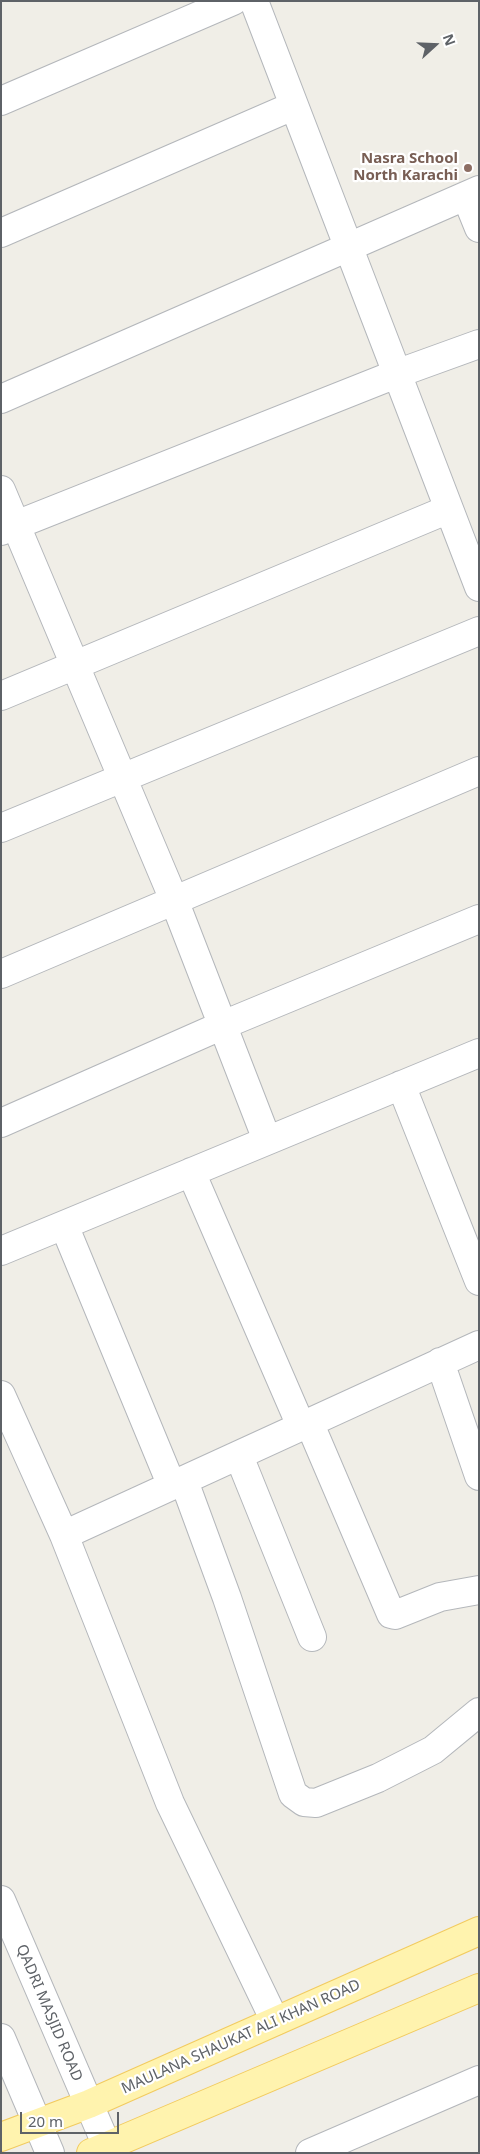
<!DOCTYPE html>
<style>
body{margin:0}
#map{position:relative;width:480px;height:2154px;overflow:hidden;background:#f0eee7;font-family:"Noto Sans",sans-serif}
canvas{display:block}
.frame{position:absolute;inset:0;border:2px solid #5e6267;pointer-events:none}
.north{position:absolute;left:410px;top:20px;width:50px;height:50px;-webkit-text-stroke:4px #fff;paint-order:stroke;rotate:70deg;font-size:14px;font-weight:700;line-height:20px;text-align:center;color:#5e6267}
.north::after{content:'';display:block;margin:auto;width:18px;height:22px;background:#5e6267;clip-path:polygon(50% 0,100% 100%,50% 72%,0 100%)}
.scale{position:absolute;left:20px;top:2112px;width:99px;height:22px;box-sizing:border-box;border:2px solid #5e6267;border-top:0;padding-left:6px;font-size:15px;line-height:18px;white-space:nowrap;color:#5e6267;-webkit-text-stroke:4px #fff;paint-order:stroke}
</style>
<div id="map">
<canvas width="480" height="2154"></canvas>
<div class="frame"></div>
<div class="north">N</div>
<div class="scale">20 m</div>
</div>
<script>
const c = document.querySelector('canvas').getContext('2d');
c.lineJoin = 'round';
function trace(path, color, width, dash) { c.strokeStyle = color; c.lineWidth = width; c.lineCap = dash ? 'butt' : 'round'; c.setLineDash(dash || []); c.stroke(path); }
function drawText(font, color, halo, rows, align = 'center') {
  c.font = font + ' "Noto Sans",sans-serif'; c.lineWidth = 4.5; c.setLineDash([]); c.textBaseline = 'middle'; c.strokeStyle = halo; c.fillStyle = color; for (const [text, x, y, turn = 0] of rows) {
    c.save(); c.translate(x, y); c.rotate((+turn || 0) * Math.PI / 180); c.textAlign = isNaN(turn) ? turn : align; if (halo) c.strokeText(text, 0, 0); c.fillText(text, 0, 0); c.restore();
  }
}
const minor = new Path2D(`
 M 254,1 L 479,587
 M 1,101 L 233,1
 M 466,196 L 479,228
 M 1,233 L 293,106
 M 1,399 L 479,190
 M 1,490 L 174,900 L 267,1140
 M 1,531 L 396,374 L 479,344
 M 1,696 L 449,509
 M 1,828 L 479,631
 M 1,974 L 479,771
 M 401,1085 L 479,1281
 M 1,1123 L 223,1025 L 479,919
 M 191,1172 L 301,1426
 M 64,1225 L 169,1479 L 175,1483
 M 1,1251 L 479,1053
 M 440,1362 L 479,1476
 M 1,1395 L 64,1535 L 170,1803 L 275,2021
 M 309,1422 L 391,1614 L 395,1615 L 440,1597 L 479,1590
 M 239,1456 L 312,1637
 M 184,1481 L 227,1598 L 293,1794 L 304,1802 L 316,1803 L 378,1778 L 433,1750 L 479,1712
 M 64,1535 L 479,1345
 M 1,1900 L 110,2153
 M 1,2038 L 50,2153
 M 310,2153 L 479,2080`);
const major = new Path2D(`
 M 1,2137 L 89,2104 L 479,1931
 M 91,2153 L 479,1988`);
const markers = [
 [468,168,5,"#8d6e63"]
];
const educationNames = [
 ["Nasra School",458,159],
 ["North Karachi",458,176]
];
const streetNames = [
 ["QADRI MASJID ROAD",49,2013,67],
 ["MAULANA SHAUKAT ALI KHAN ROAD",241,2037,-24]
];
trace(minor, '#b4b7bb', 30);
trace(major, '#f2cb5f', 30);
trace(minor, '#fff', 28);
trace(major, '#fff3ae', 28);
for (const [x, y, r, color] of markers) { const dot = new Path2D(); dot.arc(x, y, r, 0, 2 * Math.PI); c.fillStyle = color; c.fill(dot); trace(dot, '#fff', 2); }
drawText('bold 15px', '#785e54', '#fff', educationNames, 'right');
drawText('15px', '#5e6267', '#fff', streetNames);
</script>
